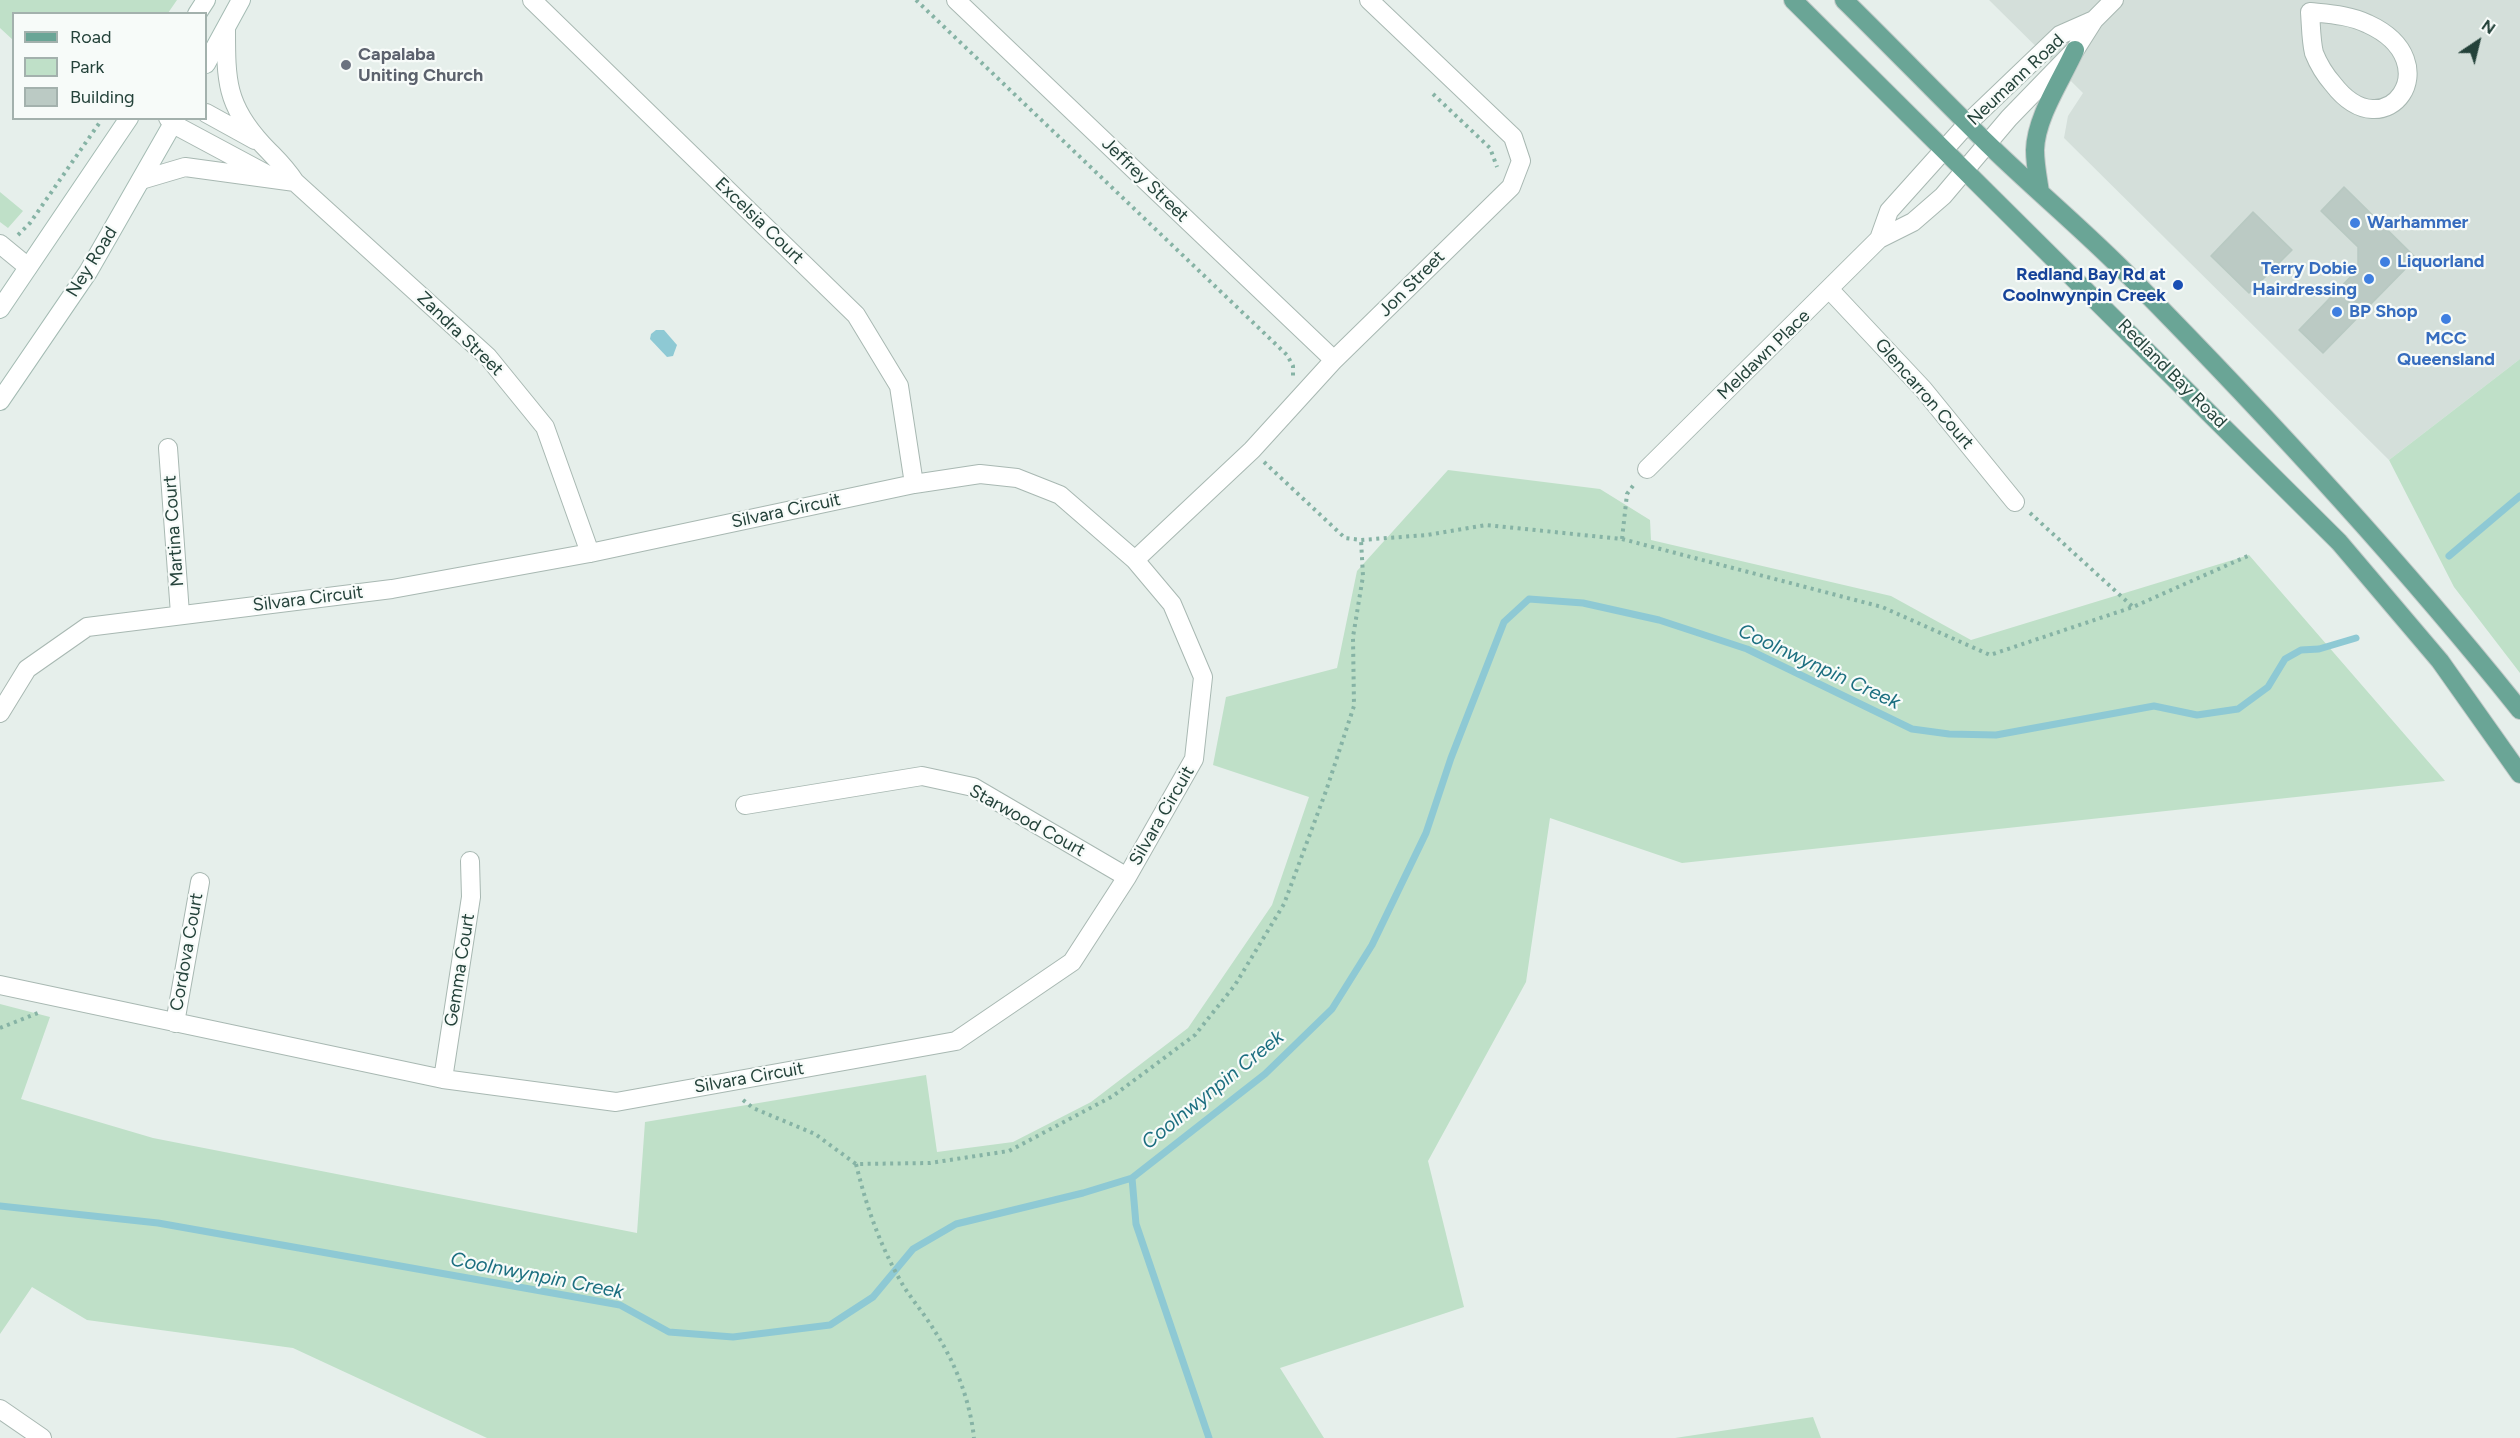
<!DOCTYPE html>
<style>
body{margin:0}
#map{position:relative;width:2520px;height:1438px;overflow:hidden;background:#e6efeb;font-family:Figtree,sans-serif}
canvas{display:block}
.legend{position:absolute;left:12px;top:12px;width:195px;height:108px;box-sizing:border-box;background:#f7fbf9;border:2px solid #a3b1ad;margin:0;padding:8px 10px;list-style:none;font-size:18px;color:#24423a}
.legend li{display:flex;align-items:center;gap:12px;height:30px}
.legend b{width:30px;border:2px solid #a3b1ad}
.north{position:absolute;left:2448px;top:12px;width:60px;height:60px;-webkit-text-stroke:4px #f7fbf9;paint-order:stroke;rotate:35deg;font-size:16px;font-weight:700;line-height:24px;text-align:center;color:#24423a}
.north::after{content:'';display:block;margin:auto;width:21px;height:27px;background:#24423a;clip-path:polygon(50% 0,100% 100%,50% 72%,0 100%)}
</style>
<div id="map">
<canvas width="2520" height="1438"></canvas>
<ul class="legend">
<li><b style="height:8px;background:#6aa596"></b>Road</li>
<li><b style="height:16px;background:#bfe0c8"></b>Park</li>
<li><b style="height:16px;background:#bbcac4"></b>Building</li>
</ul>
<div class="north">N</div>
</div>
<script>
const c = document.querySelector('canvas').getContext('2d');
c.lineJoin = 'round';
function paint(path, color) { c.fillStyle = color; c.fill(path, 'evenodd'); }
function trace(path, color, width, dash) { c.strokeStyle = color; c.lineWidth = width; c.lineCap = dash ? 'butt' : 'round'; c.setLineDash(dash || []); c.stroke(path); }
function drawText(font, color, halo, rows, align = 'center') {
  c.font = font + ' Figtree,sans-serif'; c.lineWidth = 4.5; c.setLineDash([]); c.textBaseline = 'middle'; c.strokeStyle = halo; c.fillStyle = color; for (const [text, x, y, turn = 0] of rows) {
    c.save(); c.translate(x, y); c.rotate((+turn || 0) * Math.PI / 180); c.textAlign = isNaN(turn) ? turn : align; if (halo) c.strokeText(text, 0, 0); c.fillText(text, 0, 0); c.restore();
  }
}
const built = new Path2D(`
 M 1989,0 L 2520,0 L 2520,359 L 2389,460 L 2064,138 L 2068,116 L 2083,93 Z`);
const green = new Path2D(`
 M 0,0 L 177,0 L 168,13 L 14,14 L 13,40 L 0,28 Z
 M 0,192 L 23,211 L 8,228 L 0,222 Z
 M 2520,359 L 2520,673 L 2454,587 L 2389,460 Z
 M 1448,470 L 1600,489 L 1650,520 L 1651,540 L 1891,596 L 1971,640 L 2249,555 L 2445,781 L 1682,863 L 1550,818 L 1526,982 L 1428,1161 L 1464,1307 L 1280,1368 L 1324,1438 L 487,1438 L 293,1348 L 87,1320 L 32,1287 L 0,1334 L 0,1004 L 50,1017 L 21,1099 L 153,1138 L 637,1233 L 645,1122 L 926,1075 L 937,1152 L 1013,1142 L 1091,1102 L 1188,1028 L 1272,905 L 1309,797 L 1213,765 L 1226,697 L 1337,668 L 1357,571 Z
 M 1813,1417 L 1821,1438 L 1675,1438 Z`);
const water = new Path2D(`
 M 656,330 L 664,330 L 677,345 L 673,356 L 667,357 L 650,339 L 651,334 Z`);
const stream = new Path2D(`
 M 2449,556 L 2520,496
 M 1132,1178 L 1136,1224 L 1209,1438
 M 0,1206 L 158,1223 L 620,1305 L 669,1332 L 733,1337 L 830,1325 L 873,1297 L 913,1249 L 956,1224 L 1083,1193 L 1132,1178 L 1265,1074 L 1332,1009 L 1372,945 L 1426,833 L 1451,758 L 1504,622 L 1529,599 L 1583,603 L 1659,620 L 1747,649 L 1912,729 L 1949,734 L 1996,735 L 2154,706 L 2197,715 L 2238,709 L 2268,687 L 2285,659 L 2301,650 L 2319,649 L 2356,638`);
const building = new Path2D(`
 M 2344,187 L 2416,258 L 2323,353 L 2299,330 L 2358,269 L 2358,247 L 2321,211 Z
 M 2253,212 L 2292,250 L 2249,293 L 2211,256 Z`);
const path = new Path2D(`
 M 916,0 L 1287,355 L 1293,366 L 1293,376
 M 1433,94 L 1490,148 L 1497,167
 M 18,235 L 30,223 L 100,122
 M 1264,462 L 1345,538 L 1361,540 L 1427,535 L 1486,525 L 1622,539 L 1882,607 L 1990,655 L 2133,607 L 2250,555
 M 2030,513 L 2133,607
 M 1622,539 L 1627,494 L 1635,483
 M 0,1028 L 38,1013
 M 743,1100 L 753,1108 L 815,1134 L 856,1164 L 930,1163 L 1009,1151 L 1113,1096 L 1195,1035 L 1235,985 L 1284,904 L 1326,791 L 1354,706 L 1353,637 L 1363,576 L 1361,540
 M 856,1164 C 866,1205 879,1243 900,1280 C 910,1298 924,1313 934,1330 C 955,1362 970,1400 974,1438`);
const minor = new Path2D(`
 M 532,0 L 856,315 L 899,386 L 914,484
 M 956,0 L 1334,360
 M 2310,12 C 2329,14 2350,15 2368,24 C 2451,62 2386,153 2333,84 C 2326,76 2318,63 2314,53 C 2311,41 2311,25 2310,12 Z
 M 226,29 C 226,80 226,105 262,144 C 275,158 284,165 295,182 L 488,357 L 545,427 L 590,553
 M 206,113 L 255,140
 M 168,118 L 173,124 L 270,176
 M 141,180 L 185,167 L 295,182
 M 1879,239 L 1889,211 L 1968,123 L 2060,35 L 2094,20
 M 0,244 L 28,267
 M 1830,290 L 1923,389 L 2015,502
 M 168,448 L 180,614
 M 1647,469 L 1879,239 L 1913,222 L 1943,196 L 2009,118 L 2075,50 L 2094,20 L 2114,0
 M 1135,560 L 1252,450 L 1334,360 L 1511,187 L 1521,161 L 1513,137 L 1369,0
 M 0,713 L 27,669 L 87,627 L 392,589 L 590,553 L 914,484 L 980,474 L 1017,478 L 1060,495 L 1135,560 L 1172,604 L 1203,677 L 1194,759 L 1127,877 L 1072,962 L 956,1041 L 616,1102 L 443,1079 L 0,985
 M 745,805 L 922,776 L 973,787 L 1127,877
 M 175,1023 L 200,882
 M 443,1079 L 471,897 L 470,861
 M 0,1409 L 42,1438`);
const secondary = new Path2D(`
 M 197,14 L 206,0
 M 206,64 L 241,0
 M 0,309 L 129,118
 M 0,401 L 88,272 L 176,118`);
const primary = new Path2D(`
 M 1793,0 L 2339,542 L 2440,661 L 2520,774
 M 1844,0 C 1892,47 1939,96 1987,143 C 2034,189 2085,231 2131,278 C 2267,416 2399,559 2520,710
 M 2040,192 C 2038,179 2035,164 2035,150 C 2036,117 2061,81 2075,50`);
const markers = [
 [346,65,6,"#6b7280"],
 [2355,223,6,"#3f7fe0"],
 [2385,262,6,"#3f7fe0"],
 [2369,279,6,"#3f7fe0"],
 [2178,285,6,"#1a4fb4"],
 [2337,312,6,"#3f7fe0"],
 [2446,319,6,"#3f7fe0"]
];
const worshipNames = [
 ["Capalaba",358,55],
 ["Uniting Church",358,76]
];
const streetNames = [
 ["Neumann Road",2016,80,-43],
 ["Jeffrey Street",1145,180,44],
 ["Excelsia Court",759,221,44],
 ["Ney Road",92,262,-58],
 ["Jon Street",1412,284,-45],
 ["Zandra Street",460,334,44],
 ["Meldawn Place",1764,355,-44],
 ["Redland Bay Road",2172,374,45],
 ["Glencarron Court",1924,394,49],
 ["Silvara Circuit",786,511,-12],
 ["Martina Court",174,531,-94],
 ["Silvara Circuit",308,599,-7],
 ["Silvara Circuit",1162,816,-60],
 ["Starwood Court",1027,821,29],
 ["Cordova Court",187,952,-80],
 ["Gemma Court",460,970,-81],
 ["Silvara Circuit",749,1078,-10]
];
const shopNames = [
 ["Warhammer",2367,223],
 ["Liquorland",2397,262],
 ["Terry Dobie",2357,269,"right"],
 ["Hairdressing",2357,290,"right"],
 ["BP Shop",2349,312],
 ["MCC",2446,339,"center"],
 ["Queensland",2446,360,"center"]
];
const transitNames = [
 ["Redland Bay Rd at",2166,275],
 ["Coolnwynpin Creek",2166,296]
];
const waterNames = [
 ["Coolnwynpin Creek",1819,667,25],
 ["Coolnwynpin Creek",1213,1090,-39],
 ["Coolnwynpin Creek",537,1276,11]
];
paint(built, '#d4dfda');
paint(green, '#bfe0c8');
paint(water, '#8ec9d4');
trace(stream, '#8ec9d4', 7);
paint(building, '#bbcac4');
trace(building, '#b8c9c2', 1.5);
trace(minor, '#a8b8b2', 20);
trace(secondary, '#a4bbb3', 20);
trace(primary, '#c2cac8', 20);
trace(path, '#86b3a5', 4, [3, 4.5]);
trace(minor, '#fff', 18);
trace(secondary, '#fff', 18);
trace(primary, '#6aa596', 18);
for (const [x, y, r, color] of markers) { const dot = new Path2D(); dot.arc(x, y, r, 0, 2 * Math.PI); c.fillStyle = color; c.fill(dot); trace(dot, '#f7fbf9', 2); }
drawText('bold 18px', '#5b616d', '#f7fbf9', worshipNames, 'left');
drawText('18px', '#24423a', '#f7fbf9', streetNames);
drawText('bold 18px', '#366cbe', '#f7fbf9', shopNames, 'left');
drawText('bold 18px', '#164399', '#f7fbf9', transitNames, 'right');
drawText('italic 20px', '#1c6f80', '#f7fbf9', waterNames);
</script>
